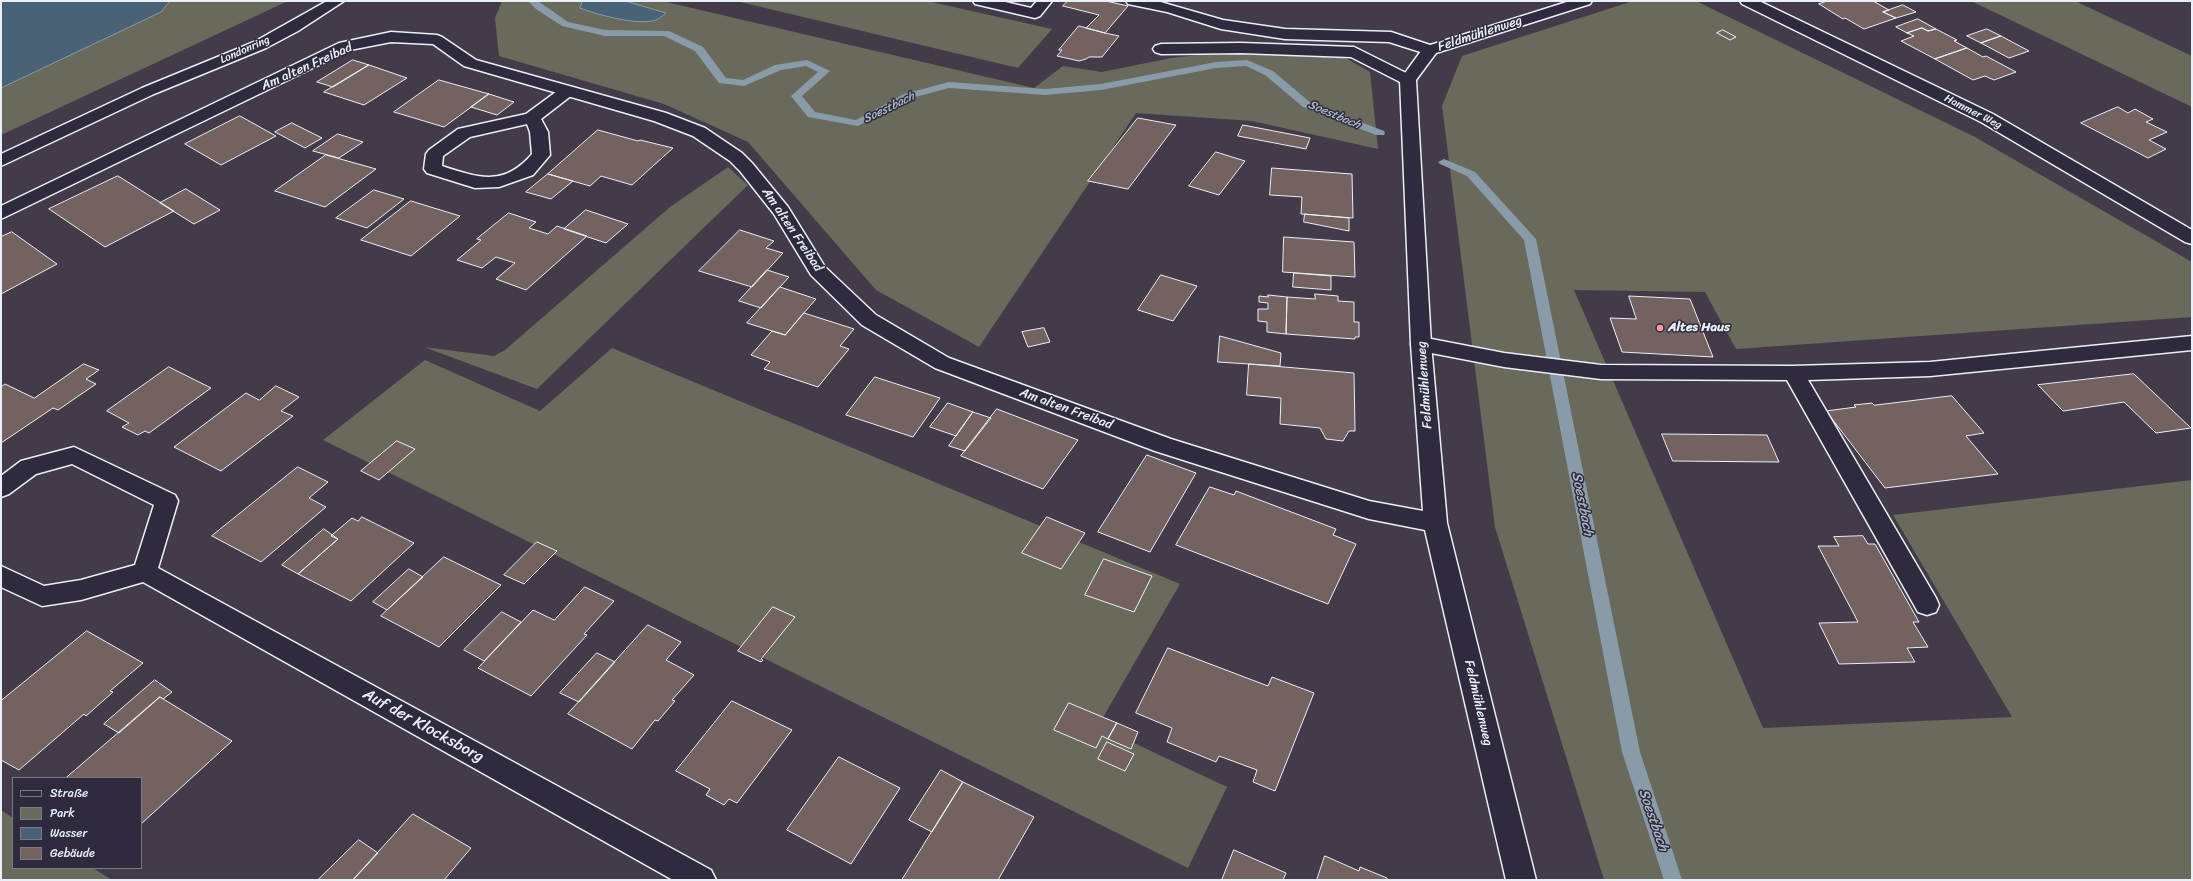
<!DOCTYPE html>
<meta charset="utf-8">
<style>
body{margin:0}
#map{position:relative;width:2193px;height:881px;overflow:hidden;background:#433b48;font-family:Sriracha,sans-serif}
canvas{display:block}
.frame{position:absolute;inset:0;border:2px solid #e8f1f8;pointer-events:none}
.legend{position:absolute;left:12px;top:777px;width:130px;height:92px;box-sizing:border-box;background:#2f2a3d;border:1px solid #797a88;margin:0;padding:5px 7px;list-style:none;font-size:12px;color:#e8f1f8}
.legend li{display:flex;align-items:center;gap:8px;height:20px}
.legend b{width:20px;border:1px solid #797a88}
</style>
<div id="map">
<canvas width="2193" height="881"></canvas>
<div class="frame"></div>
<ul class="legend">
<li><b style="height:5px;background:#2f2a3d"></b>Straße</li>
<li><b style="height:11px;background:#696a5c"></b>Park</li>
<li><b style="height:11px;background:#4a6275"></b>Wasser</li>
<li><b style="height:11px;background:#736260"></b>Gebäude</li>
</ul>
</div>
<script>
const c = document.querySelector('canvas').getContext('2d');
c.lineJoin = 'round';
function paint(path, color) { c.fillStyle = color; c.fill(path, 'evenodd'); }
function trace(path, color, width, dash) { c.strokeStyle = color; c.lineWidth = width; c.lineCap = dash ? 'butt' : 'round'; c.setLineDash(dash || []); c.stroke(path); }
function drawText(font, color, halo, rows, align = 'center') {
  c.font = font + ' Sriracha,sans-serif'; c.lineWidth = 3; c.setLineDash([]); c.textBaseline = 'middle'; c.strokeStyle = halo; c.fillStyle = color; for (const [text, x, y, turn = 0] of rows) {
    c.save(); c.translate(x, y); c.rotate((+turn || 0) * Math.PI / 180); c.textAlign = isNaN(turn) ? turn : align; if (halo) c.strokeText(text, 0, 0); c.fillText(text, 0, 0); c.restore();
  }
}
const green = new Path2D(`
 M 170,1 L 288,1 L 1,135 L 1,88 L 161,12 Z
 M 502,1 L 662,1 L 1034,88 L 1063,66 L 1102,72 L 1171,58 L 1224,52 L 1342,56 L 1370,72 L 1378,149 L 1252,121 L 1136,113 L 979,347 L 876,290 L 748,142 L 664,104 L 499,56 L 495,18 Z
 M 736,1 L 927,1 L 1052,29 L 1018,68 Z
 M 1633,1 L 1696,1 L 1975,137 L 2192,262 L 2192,317 L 1736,349 L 1705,292 L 1574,290 L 1763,728 L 2012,717 L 1893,515 L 2192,480 L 2192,880 L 1604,880 L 1495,527 L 1442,106 L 1462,56 Z
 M 1971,1 L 2075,1 L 2192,56 L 2192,107 Z
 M 728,167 L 748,185 L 537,389 L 424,347 L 494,356 L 505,350 L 670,207 Z
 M 612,348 L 1180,584 L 1098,726 L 1227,787 L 1188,868 L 323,440 L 425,360 L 540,411 Z
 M 1,810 L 13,818 L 13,868 L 93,868 L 112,880 L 1,880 Z`);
const water = new Path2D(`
 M 1,1 L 170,1 L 161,12 L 1,88 Z
 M 583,1 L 625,1 L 666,13 C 663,15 659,19 656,20 C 638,26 598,15 580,8 Z`);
const stream = new Path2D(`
 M 528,1 L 538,1 L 568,22 L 605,30 L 669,31 L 703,47 L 726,78 L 743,80 L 775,65 L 807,60 L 830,71 L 802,96 L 815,112 L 856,120 L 904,94 L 949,82 L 1045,89 L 1101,84 L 1216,62 L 1247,60 L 1273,71 L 1311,103 L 1384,131 L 1385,133 L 1384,135 L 1376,135 L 1303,107 L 1265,75 L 1246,66 L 1216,68 L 1101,90 L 1045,95 L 949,88 L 912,98 L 858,126 L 808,117 L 791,96 L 818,72 L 806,66 L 781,70 L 744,86 L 719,83 L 695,51 L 664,36 L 605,36 L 562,26 L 536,9 Z
 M 1444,159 L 1475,172 L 1536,239 L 1640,752 L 1682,880 L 1664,880 L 1622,752 L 1524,240 L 1467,176 L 1440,164 L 1438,162 Z`);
const building = new Path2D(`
 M 1068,1 L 1106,1 L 1128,6 L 1105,33 L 1086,28 L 1099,15 L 1063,6 Z
 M 1828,1 L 1873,1 L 1889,10 L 1883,12 L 1896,18 L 1864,29 L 1845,18 L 1843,19 L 1819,4 Z
 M 1903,5 L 1916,12 L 1896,18 L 1883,12 Z
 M 1918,19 L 1936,29 L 1928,31 L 1922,28 L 1907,33 L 1896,27 Z
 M 1079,26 L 1105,33 L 1119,36 L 1102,57 L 1089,57 L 1086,59 L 1079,61 L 1057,56 L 1062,50 L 1059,50 Z
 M 1922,28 L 1928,31 L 1936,29 L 1957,40 L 1954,41 L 1967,48 L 1935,59 L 1901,41 L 1914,36 L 1907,33 Z
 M 1987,29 L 2001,36 L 1981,43 L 1967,36 Z
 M 1723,30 L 1736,37 L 1730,40 L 1717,33 Z
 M 2001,36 L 2029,51 L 2009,58 L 1981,43 Z
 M 1967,48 L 1983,57 L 1986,56 L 2016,72 L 1994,80 L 1985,76 L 1973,80 L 1935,59 Z
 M 353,60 L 369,65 L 333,87 L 317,82 Z
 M 369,65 L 407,78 L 364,105 L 324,92 Z
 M 439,80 L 489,94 L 444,127 L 394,112 Z
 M 489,94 L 514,102 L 497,115 L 471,107 Z
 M 2118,107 L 2128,113 L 2135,109 L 2153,119 L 2146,122 L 2167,132 L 2149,140 L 2166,149 L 2148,158 L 2081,123 Z
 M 240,116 L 276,136 L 221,165 L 185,144 Z
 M 1138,118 L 1176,125 L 1128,189 L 1088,181 Z
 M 292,123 L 322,138 L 305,148 L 275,132 Z
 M 1243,125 L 1310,138 L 1306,149 L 1238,136 Z
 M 598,130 L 638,141 L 640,140 L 673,148 L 632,185 L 601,176 L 590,186 L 548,174 Z
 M 338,134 L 363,142 L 339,158 L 313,151 Z
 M 1216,152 L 1245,161 L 1219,195 L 1189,186 Z
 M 326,155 L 376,169 L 325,207 L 275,191 Z
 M 1272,168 L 1352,174 L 1353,218 L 1301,214 L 1302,197 L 1270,195 Z
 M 548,174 L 573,181 L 551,199 L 526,192 Z
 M 118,176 L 174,211 L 105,247 L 49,209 Z
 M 186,189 L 220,210 L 194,224 L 160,203 Z
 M 374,190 L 404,199 L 367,228 L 336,218 Z
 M 411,201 L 460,216 L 411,256 L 361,240 Z
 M 586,210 L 628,224 L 606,243 L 564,229 Z
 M 509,213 L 536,222 L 529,228 L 548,234 L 557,226 L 587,236 L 526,290 L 496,279 L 515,263 L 496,257 L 482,268 L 457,260 L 481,240 L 477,239 Z
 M 1305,214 L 1349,218 L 1349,231 L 1304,222 Z
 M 740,230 L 774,241 L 766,248 L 783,253 L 752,287 L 699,271 Z
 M 12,232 L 57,264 L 1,294 L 1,237 Z
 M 1284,237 L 1354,242 L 1355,277 L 1283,272 Z
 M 767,270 L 789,277 L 761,308 L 739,301 Z
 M 1294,273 L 1331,276 L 1331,290 L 1293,287 Z
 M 1161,275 L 1197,286 L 1173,321 L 1138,310 Z
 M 780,287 L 816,299 L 785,335 L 747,323 Z
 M 1315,294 L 1338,296 L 1338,301 L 1354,302 L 1354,322 L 1359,322 L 1359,337 L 1355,337 L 1355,339 L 1286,334 L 1287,297 L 1315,299 Z
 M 1268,295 L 1287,297 L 1286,334 L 1267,332 L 1267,322 L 1258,321 L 1258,309 L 1268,309 L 1268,303 L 1259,302 L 1259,296 L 1268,297 Z
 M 1629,296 L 1690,299 L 1713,357 L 1622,352 L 1610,318 L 1636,319 Z
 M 804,313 L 854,329 L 840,346 L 849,349 L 818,387 L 764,369 L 770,362 L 751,355 L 772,331 L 785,335 Z
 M 1044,328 L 1050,342 L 1028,347 L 1022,332 Z
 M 1220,336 L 1281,353 L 1280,366 L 1218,362 Z
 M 84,364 L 99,370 L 86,379 L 96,384 L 58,410 L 53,408 L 1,443 L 1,387 L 5,384 L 34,398 Z
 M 1249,364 L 1354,373 L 1355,431 L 1349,431 L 1343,441 L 1326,439 L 1320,428 L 1280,424 L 1281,398 L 1247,395 Z
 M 169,367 L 211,388 L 149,433 L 145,431 L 138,435 L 122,427 L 129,423 L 107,411 Z
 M 2134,374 L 2191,428 L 2156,433 L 2124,402 L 2063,411 L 2038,385 Z
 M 875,377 L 940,398 L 913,437 L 846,415 Z
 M 276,386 L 299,397 L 281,411 L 293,416 L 221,471 L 174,447 L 246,393 L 259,400 Z
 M 1952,396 L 1984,433 L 1966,436 L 1998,474 L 1885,488 L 1826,411 L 1856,407 L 1854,405 L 1872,403 L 1874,405 Z
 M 948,403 L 973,412 L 956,436 L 930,427 Z
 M 997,409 L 1078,440 L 1043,489 L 961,456 Z
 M 973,412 L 991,418 L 965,451 L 949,446 Z
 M 1662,434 L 1767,435 L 1779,462 L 1673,461 Z
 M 397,441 L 415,449 L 379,480 L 361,471 Z
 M 1147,455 L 1196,473 L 1150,552 L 1098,532 Z
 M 298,467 L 328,482 L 309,498 L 326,507 L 261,562 L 212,536 Z
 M 1210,487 L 1234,495 L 1236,491 L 1336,529 L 1333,535 L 1356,544 L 1328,604 L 1176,545 Z
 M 362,517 L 414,543 L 351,601 L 298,574 L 338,539 L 331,536 L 333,534 L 352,518 L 358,521 Z
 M 1047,517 L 1085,533 L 1061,569 L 1022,553 Z
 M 324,529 L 338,539 L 298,574 L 282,565 Z
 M 1863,536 L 1868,544 L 1875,544 L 1919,622 L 1913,622 L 1928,647 L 1907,648 L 1915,662 L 1839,664 L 1819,623 L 1858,622 L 1818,546 L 1839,546 L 1834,537 Z
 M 537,542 L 557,551 L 524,584 L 504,575 Z
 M 444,557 L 501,585 L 439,647 L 381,616 Z
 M 1104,559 L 1152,576 L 1134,612 L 1085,595 Z
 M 409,569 L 423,577 L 387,610 L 373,602 Z
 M 585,587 L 614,601 L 584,634 L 587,635 L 531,696 L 478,668 L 533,610 L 554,620 Z
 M 773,607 L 795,617 L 761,659 L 763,660 L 761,662 L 738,651 Z
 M 502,612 L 521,622 L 484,661 L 464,650 Z
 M 648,625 L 681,642 L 666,660 L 694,675 L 672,700 L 675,701 L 658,721 L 655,720 L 632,749 L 568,714 Z
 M 87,631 L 143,663 L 110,691 L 113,692 L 86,716 L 84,714 L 19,770 L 1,760 L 1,701 Z
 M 1168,648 L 1268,686 L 1272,677 L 1314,693 L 1275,791 L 1253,782 L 1257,770 L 1219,756 L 1216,762 L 1167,742 L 1172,728 L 1136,713 Z
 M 597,653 L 615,662 L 579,702 L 560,693 Z
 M 155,680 L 172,692 L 163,699 L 160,697 L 119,733 L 104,724 Z
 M 160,697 L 232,741 L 141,824 L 141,778 L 66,778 Z
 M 732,701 L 792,730 L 737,803 L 729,799 L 724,805 L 706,795 L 710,789 L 676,771 Z
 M 1069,703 L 1117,723 L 1108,739 L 1102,736 L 1096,748 L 1054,730 Z
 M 1117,723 L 1138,732 L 1131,749 L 1108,739 Z
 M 1107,742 L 1134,754 L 1125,771 L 1098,759 Z
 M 839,757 L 900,788 L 851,864 L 787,830 Z
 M 941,770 L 963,782 L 932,832 L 909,820 Z
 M 963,782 L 1034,817 L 998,880 L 902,880 Z
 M 413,814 L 471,848 L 444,880 L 353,880 Z
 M 359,840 L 378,853 L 353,880 L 318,880 Z
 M 1234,850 L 1286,873 L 1283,880 L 1222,880 Z
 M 1325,856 L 1359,871 L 1360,867 L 1387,878 L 1387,880 L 1317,880 Z`);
const lane = new Path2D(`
 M 973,1 L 1001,1 L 1031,8 L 1037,1 L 1052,1 L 1040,16 L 1035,18 L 975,4 Z
 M 1126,1 L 1157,1 L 1223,20 L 1285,29 L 1391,32 L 1436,47 L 1438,50 L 1436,53 L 1430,55 L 1389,42 L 1285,39 L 1221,29 L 1167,12 L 1128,4 Z
 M 1241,43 L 1354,47 L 1414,77 L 1416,80 L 1414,83 L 1402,83 L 1351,57 L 1241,53 L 1161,54 L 1155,52 L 1153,49 L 1155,46 L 1161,44 Z
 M 566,87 L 572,89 L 574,92 L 572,95 L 541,119 L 548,132 L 550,155 L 533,175 L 499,187 L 475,188 L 427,173 L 424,169 L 426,154 L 429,150 L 458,129 L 526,114 L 560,89 ZM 527,124 L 530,132 L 532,154 C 504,187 479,178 442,166 L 443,156 L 470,137 Z
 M 2192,336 L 2192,350 L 1930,376 L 1808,380 L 1936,598 L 1939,605 L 1936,612 L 1927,615 L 1918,612 L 1787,380 L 1601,379 L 1504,367 L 1421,351 L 1414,349 L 1411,344 L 1414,339 L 1421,337 L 1504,353 L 1601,365 L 1793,366 L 1930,362 Z`);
const street = new Path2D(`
 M 1570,1 L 1592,1 L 1590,4 L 1436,53 L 1416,80 L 1431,344 L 1447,523 L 1536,880 L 1506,880 L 1425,530 L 1369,519 L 1155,451 L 935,368 L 862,325 L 811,275 L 774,214 L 740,171 L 730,161 L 693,136 L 654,121 L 464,66 L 433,44 L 391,42 L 350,50 L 1,219 L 1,206 L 339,43 L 391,32 L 437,35 L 442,37 L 476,60 L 666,113 L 705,128 L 742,153 L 752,163 L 788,207 L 825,267 L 876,315 L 949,358 L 1171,439 L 1369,501 L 1423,511 L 1411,344 L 1400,80 L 1424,47 Z
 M 74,447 L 175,495 L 178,501 L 158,568 L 711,870 L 716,880 L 673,880 L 143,582 L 81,600 L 42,606 L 1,587 L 1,566 L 44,586 L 81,580 L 135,565 L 154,505 L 72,464 L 36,474 L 9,494 L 1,497 L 1,476 L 21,461 Z`);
const secondary = new Path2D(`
 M 327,1 L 344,1 L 298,31 L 266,48 L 154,94 L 1,166 L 1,154 L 142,88 L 254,42 Z
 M 1740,1 L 1759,1 L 1993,114 L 2192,230 L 2192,244 L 2185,242 L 1981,122 L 1742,4 Z`);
const markers = [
 [1660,328,4,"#ff9aa2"]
];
const farStreetnames = [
 ["Londonring",245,50,-24],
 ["Hammer Weg",1973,112,27]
];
const farWaternames = [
 ["Soestbach",889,108,-26],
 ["Soestbach",1334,115,23]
];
const streetNames = [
 ["Feldmühlenweg",1480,34,-18],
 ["Am alten Freibad",307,67,-24],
 ["Am alten Freibad",792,230,56],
 ["Feldmühlenweg",1425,385,-94],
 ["Am alten Freibad",1066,409,20],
 ["Feldmühlenweg",1478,703,77]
];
const poiNames = [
 ["Altes Haus",1668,328]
];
const waterNames = [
 ["Soestbach",1582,504,79],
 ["Soestbach",1653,820,71]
];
const nearStreetnames = [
 ["Auf der Klocksborg",423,726,29]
];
paint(green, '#696a5c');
paint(water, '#4a6275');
trace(water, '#899ba9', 1);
paint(stream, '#899ba9');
paint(building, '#736260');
trace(building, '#e8f1f8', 1);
trace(lane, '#e8f1f8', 3);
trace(street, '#e8f1f8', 3);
trace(secondary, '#e8f1f8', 3);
paint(lane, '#2f2a3d');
paint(street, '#2f2a3d');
paint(secondary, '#2f2a3d');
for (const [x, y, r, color] of markers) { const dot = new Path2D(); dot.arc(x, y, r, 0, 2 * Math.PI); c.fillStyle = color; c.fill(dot); trace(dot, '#2f2a3d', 1.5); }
drawText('11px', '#e8f1f8', '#2f2a3d', farStreetnames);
drawText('italic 12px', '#a9b8c4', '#2f2a3d', farWaternames);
drawText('13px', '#e8f1f8', '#2f2a3d', streetNames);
drawText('bold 13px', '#e8f1f8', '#2f2a3d', poiNames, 'left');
drawText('italic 14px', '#a9b8c4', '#2f2a3d', waterNames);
drawText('16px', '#e8f1f8', '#2f2a3d', nearStreetnames);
</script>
